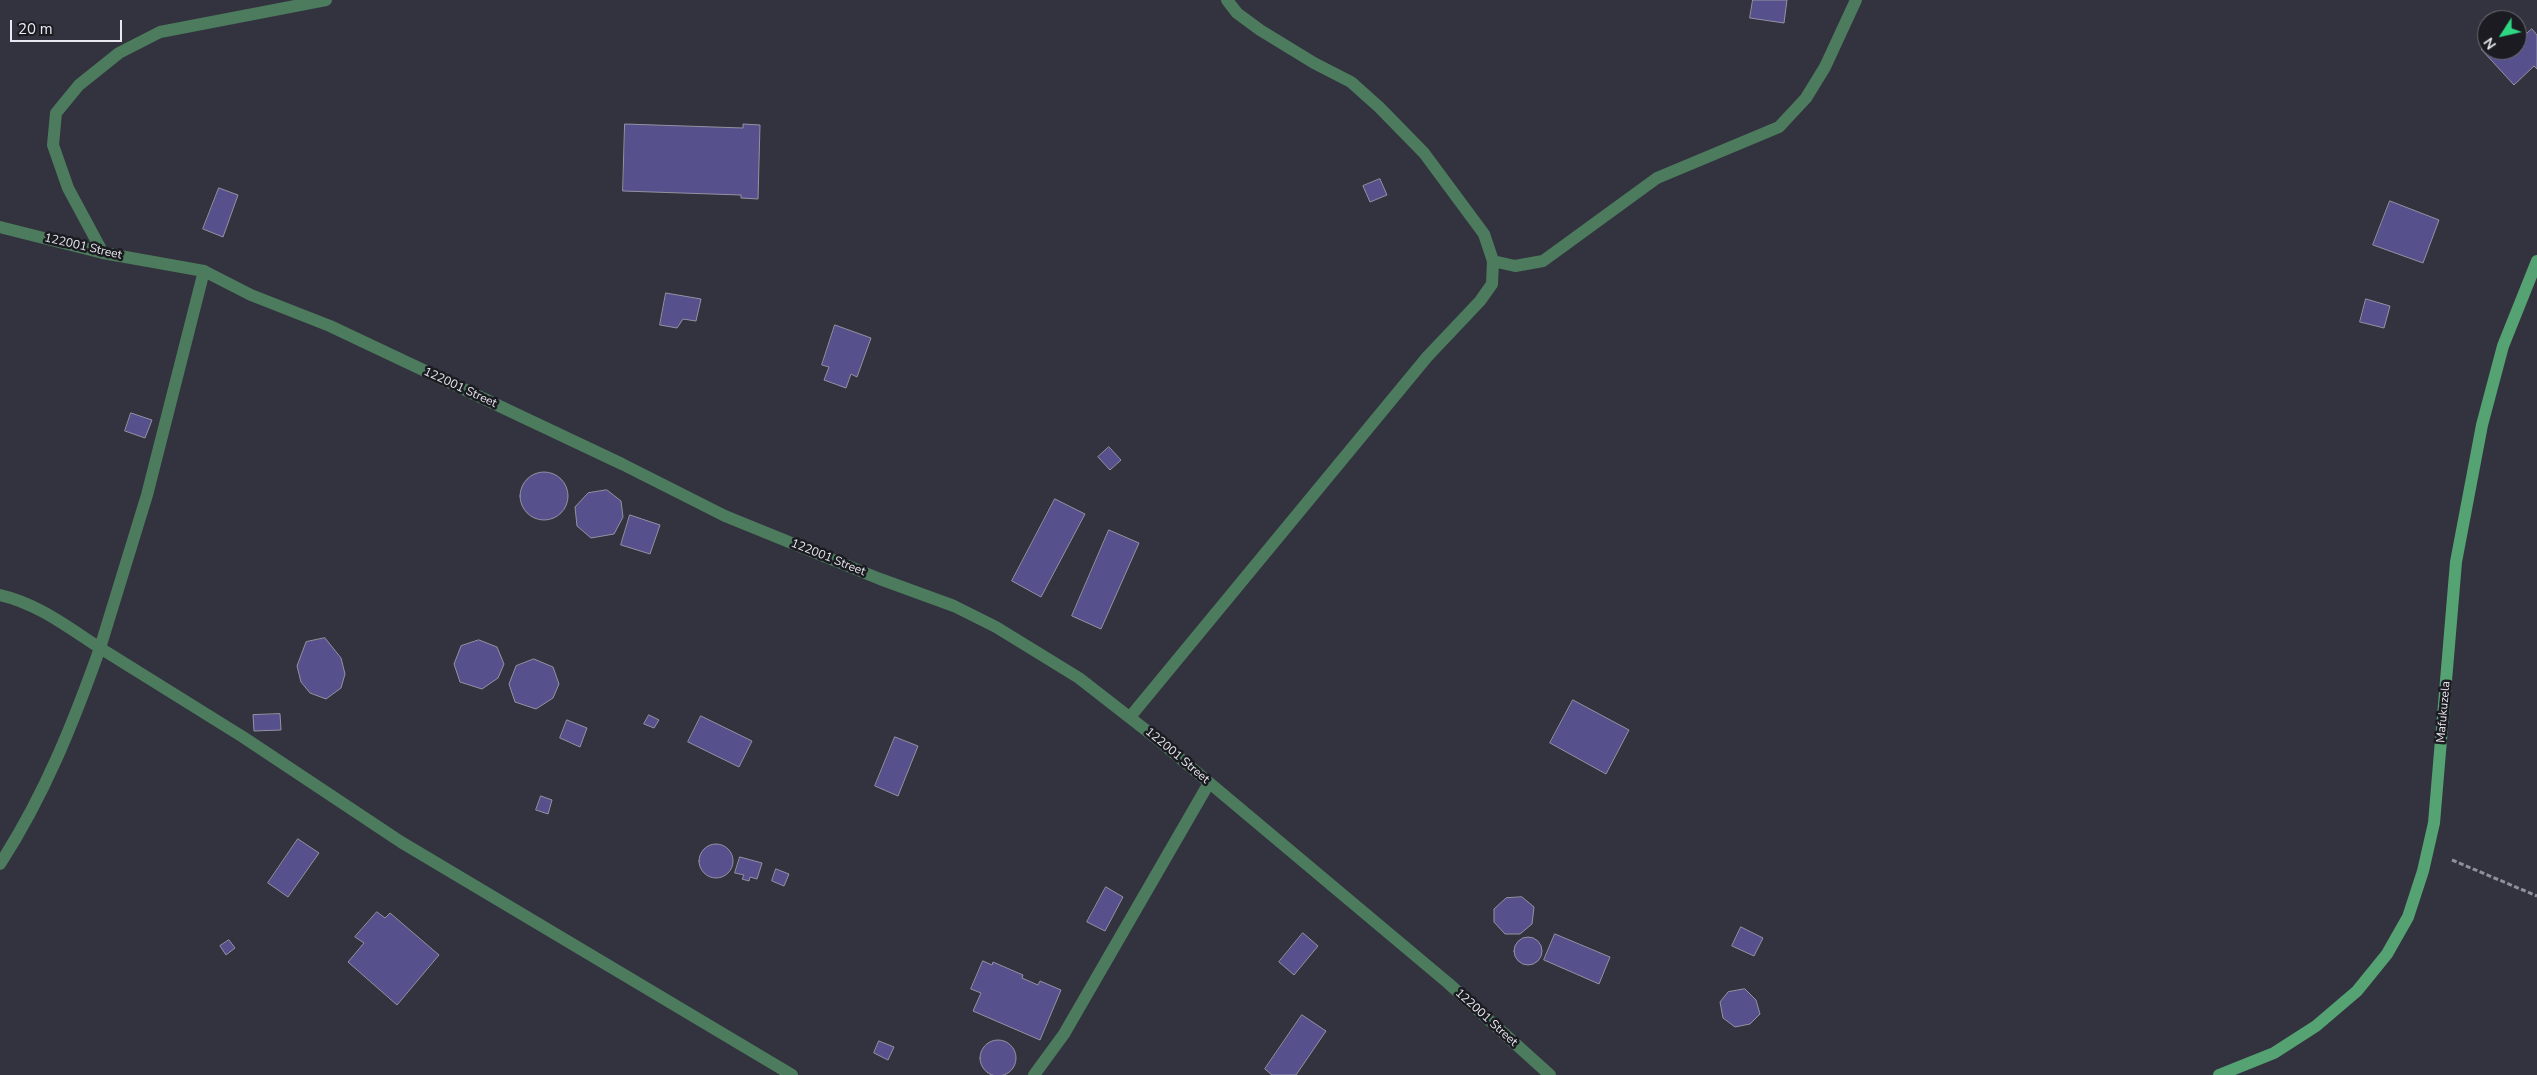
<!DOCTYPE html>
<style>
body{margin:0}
#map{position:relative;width:2537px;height:1075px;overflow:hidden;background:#33333f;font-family:"Nunito Sans",sans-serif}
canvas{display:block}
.north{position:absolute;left:2477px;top:10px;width:50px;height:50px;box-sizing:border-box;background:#1b1b21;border:1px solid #6d6d74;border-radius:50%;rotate:235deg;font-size:14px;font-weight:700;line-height:20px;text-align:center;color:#e8e8f0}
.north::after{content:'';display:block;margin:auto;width:18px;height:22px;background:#2ed883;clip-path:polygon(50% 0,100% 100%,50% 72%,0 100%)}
.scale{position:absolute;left:10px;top:20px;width:112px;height:22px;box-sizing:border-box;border:2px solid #e8e8f0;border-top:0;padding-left:6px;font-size:15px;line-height:18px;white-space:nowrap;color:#e8e8f0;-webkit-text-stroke:4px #1b1b21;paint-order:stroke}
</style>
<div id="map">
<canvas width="2537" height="1075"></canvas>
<div class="north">N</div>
<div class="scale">20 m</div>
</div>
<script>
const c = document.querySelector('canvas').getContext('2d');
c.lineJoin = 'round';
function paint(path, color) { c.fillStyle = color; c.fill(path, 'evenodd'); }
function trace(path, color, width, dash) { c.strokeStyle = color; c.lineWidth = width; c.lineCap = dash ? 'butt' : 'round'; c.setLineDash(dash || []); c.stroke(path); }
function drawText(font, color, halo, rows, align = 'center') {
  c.font = font + ' "Nunito Sans",sans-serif'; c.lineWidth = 5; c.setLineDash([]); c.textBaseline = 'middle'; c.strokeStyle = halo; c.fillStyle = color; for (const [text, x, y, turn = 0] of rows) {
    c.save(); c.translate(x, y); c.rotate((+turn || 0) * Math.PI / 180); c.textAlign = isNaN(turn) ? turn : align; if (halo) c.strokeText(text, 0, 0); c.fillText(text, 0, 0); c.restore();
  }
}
const building = new Path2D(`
 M 1753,0 L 1787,0 L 1784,23 L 1750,18 Z
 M 2532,29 L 2537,35 L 2537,69 L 2534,66 L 2514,85 L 2481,49 L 2487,43 L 2487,50 L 2517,50 L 2517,31 L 2522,37 Z
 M 625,124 L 743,128 L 743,124 L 760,125 L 758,199 L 741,198 L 741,195 L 623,191 Z
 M 1380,179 L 1387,195 L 1370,202 L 1363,186 Z
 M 219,188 L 238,195 L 223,237 L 203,229 Z
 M 2390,201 L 2439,220 L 2423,263 L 2373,245 Z
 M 666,293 L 701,299 L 696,321 L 683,319 L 677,328 L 660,325 Z
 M 2366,299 L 2390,306 L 2384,328 L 2360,322 Z
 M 835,325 L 871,338 L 857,377 L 851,374 L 846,388 L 824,380 L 829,367 L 822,365 Z
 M 131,413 L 152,420 L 145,438 L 125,431 Z
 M 1109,447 L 1121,460 L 1110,470 L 1098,457 Z
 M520 496a24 24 0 1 1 48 0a24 24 0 1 1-48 0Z
 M 607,490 L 621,501 L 623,517 L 614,534 L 591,538 L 577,526 L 575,507 L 588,493 Z
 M 1055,499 L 1085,514 L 1041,597 L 1012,581 Z
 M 630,515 L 660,525 L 650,554 L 621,545 Z
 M 1109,530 L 1139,543 L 1101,629 L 1072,616 Z
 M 325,638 L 341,658 L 345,674 L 341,688 L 326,699 L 310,693 L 301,682 L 297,666 L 306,642 Z
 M 479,640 L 497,647 L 504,664 L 498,678 L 482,689 L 460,682 L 454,664 L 461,646 Z
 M 534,659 L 553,667 L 559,684 L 553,698 L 536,709 L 515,702 L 509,684 L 516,666 Z
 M 1573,700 L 1629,730 L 1606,774 L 1550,743 Z
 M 280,714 L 281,730 L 254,731 L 253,715 Z
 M 649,715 L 659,720 L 654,728 L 644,724 Z
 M 701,716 L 752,741 L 739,767 L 688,742 Z
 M 567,720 L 587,728 L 580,747 L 560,738 Z
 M 895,737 L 918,746 L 898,796 L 875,786 Z
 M 541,796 L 552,800 L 548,814 L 536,810 Z
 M 298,839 L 319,853 L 288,897 L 268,883 Z
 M699 861a17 17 0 1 1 34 0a17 17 0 1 1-34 0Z
 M 740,857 L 762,863 L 757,879 L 750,877 L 749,881 L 742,879 L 744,875 L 735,873 Z
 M 776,869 L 789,874 L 784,886 L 772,881 Z
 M 1106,887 L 1123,897 L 1105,931 L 1087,922 Z
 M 1522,897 L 1534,907 L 1532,924 L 1520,934 L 1505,934 L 1494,922 L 1494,909 L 1506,898 Z
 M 377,912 L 385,918 L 390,913 L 439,955 L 397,1005 L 348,962 L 364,943 L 355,937 Z
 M 1741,927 L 1763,938 L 1754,956 L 1732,946 Z
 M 1303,933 L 1318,946 L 1294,975 L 1279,962 Z
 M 1555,934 L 1610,957 L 1599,984 L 1544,960 Z
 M1514 951a14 14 0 1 1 28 0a14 14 0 1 1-28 0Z
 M 229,940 L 235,948 L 226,955 L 220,946 Z
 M 983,961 L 992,965 L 993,962 L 1023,975 L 1022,978 L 1038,985 L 1040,981 L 1061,990 L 1040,1040 L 973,1011 L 981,993 L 971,989 Z
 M 1745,989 L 1756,1000 L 1760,1014 L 1750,1024 L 1735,1027 L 1723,1018 L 1720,1002 L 1728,992 Z
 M 1302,1015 L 1326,1031 L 1296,1075 L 1272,1075 L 1265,1069 Z
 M980 1058a18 18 0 1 1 36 0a18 18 0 1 1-36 0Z
 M 879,1041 L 894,1047 L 888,1060 L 874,1053 Z`);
const path = new Path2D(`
 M 2452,860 L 2537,896`);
const minor = new Path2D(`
 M 103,253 L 68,188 L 53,145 L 56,113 L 79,85 L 119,53 L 160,32 L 326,0
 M 1493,261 L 1515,266 L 1543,261 L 1657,178 L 1779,127 L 1806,98 L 1825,67 L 1856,0
 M 204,271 L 147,495 L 100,648 L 243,737 L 401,842 L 792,1075
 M 0,595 C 37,603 69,628 100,648 C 73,724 44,796 0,864
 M 1130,717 L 1427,357 L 1480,301 L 1492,284 L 1493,261 L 1484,234 L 1424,153 L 1379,107 L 1351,82 L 1314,63 L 1260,30 L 1237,13 L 1227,0
 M 1034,1075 L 1064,1034 L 1209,783`);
const tertiary = new Path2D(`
 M 0,227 L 103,253 L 204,271 L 251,295 L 330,326 L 622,464 L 725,516 L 880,579 L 954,606 L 996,627 L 1079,678 L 1156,738 L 1448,983 L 1550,1075`);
const secondary = new Path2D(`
 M 2219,1075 L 2274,1053 L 2316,1026 L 2357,991 L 2387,954 L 2408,917 L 2423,871 L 2434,823 L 2456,562 L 2482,425 L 2503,346 L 2537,261`);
const streetNames = [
 ["122001 Street",83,247,13],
 ["122001 Street",460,388,25],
 ["122001 Street",828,558,22],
 ["Mafukuzela",2444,712,-85],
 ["122001 Street",1177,756,40],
 ["122001 Street",1486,1018,42]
];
paint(building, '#56508d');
trace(building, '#9393a2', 1);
trace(path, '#90909a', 3, [5, 2.5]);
trace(minor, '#4c7c5d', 12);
trace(tertiary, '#4c7c5d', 12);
trace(secondary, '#55a373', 12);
drawText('12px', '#e8e8f0', '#1b1b21', streetNames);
</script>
